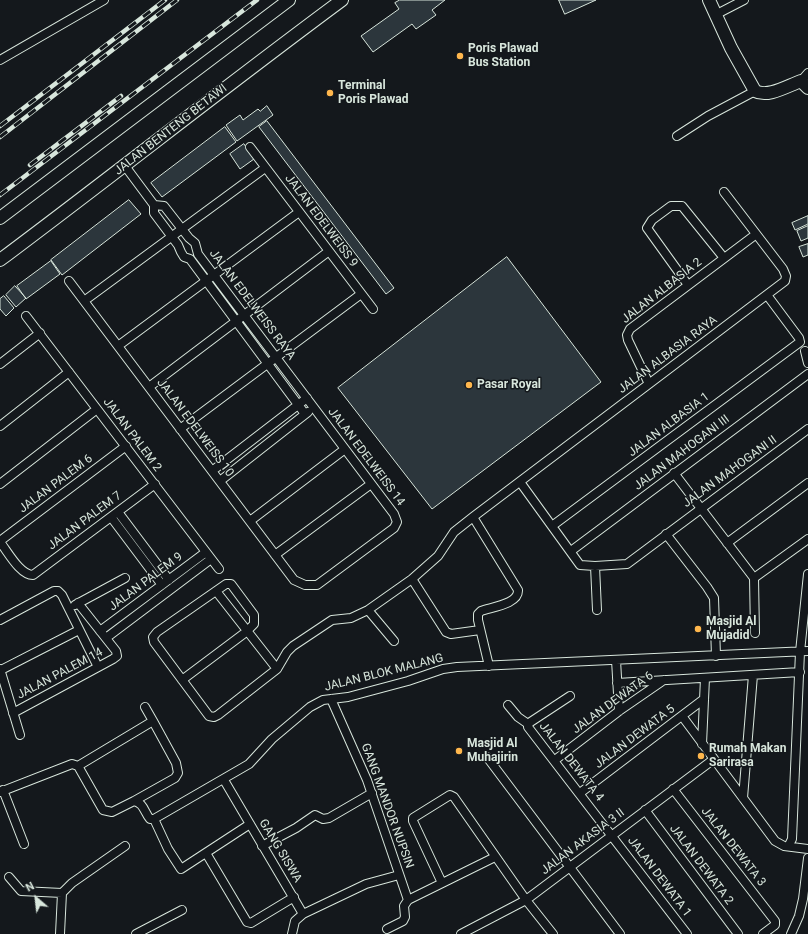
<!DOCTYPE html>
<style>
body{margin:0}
#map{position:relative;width:808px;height:934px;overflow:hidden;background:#14181c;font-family:Roboto,sans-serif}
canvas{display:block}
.north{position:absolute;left:16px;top:878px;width:40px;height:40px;-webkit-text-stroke:3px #14181c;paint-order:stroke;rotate:332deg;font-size:11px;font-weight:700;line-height:16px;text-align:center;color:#d8e6dc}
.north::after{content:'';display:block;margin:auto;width:14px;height:18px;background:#d8e6dc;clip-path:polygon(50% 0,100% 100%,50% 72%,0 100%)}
</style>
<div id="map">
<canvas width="808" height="934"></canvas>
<div class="north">N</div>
</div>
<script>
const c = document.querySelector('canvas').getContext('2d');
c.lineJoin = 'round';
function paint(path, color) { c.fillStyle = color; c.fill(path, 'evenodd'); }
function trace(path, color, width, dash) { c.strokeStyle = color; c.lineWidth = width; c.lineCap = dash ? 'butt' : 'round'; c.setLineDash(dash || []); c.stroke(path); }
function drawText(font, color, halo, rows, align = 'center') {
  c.font = font + ' Roboto,sans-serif'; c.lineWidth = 3; c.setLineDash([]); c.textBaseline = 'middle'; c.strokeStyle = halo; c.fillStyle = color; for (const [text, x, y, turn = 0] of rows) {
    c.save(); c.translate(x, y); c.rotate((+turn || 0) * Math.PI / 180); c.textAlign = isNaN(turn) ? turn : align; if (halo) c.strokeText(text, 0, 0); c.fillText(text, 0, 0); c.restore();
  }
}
const building = new Path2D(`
 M 400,0 L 445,0 L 432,10 L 436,15 L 416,29 L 412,24 L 373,52 L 361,36 L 399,9 L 395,3 Z
 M 559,0 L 596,0 L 565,14 Z
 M 267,106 L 273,115 L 237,141 L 226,125 L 240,115 L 243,120 L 258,109 L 260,111 Z
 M 267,121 L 394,288 L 386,294 L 259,127 Z
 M 225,127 L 236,142 L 162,197 L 151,183 Z
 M 244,144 L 254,159 L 240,169 L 230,154 Z
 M 129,200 L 141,214 L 62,275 L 51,260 Z
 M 808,216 L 808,224 L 795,230 L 792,223 Z
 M 808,226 L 808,238 L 801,241 L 797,231 Z
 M 808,244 L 808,255 L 803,257 L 799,247 Z
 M 507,257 L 601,382 L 432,509 L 338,388 Z
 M 51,261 L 60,274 L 26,299 L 17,286 Z
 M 15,286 L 26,298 L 16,307 L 6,295 Z
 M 4,296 L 14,308 L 6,316 L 0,309 L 0,299 Z`);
const street = new Path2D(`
 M 715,15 L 744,0
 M 0,60 L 104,0
 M 801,81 L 808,73
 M 677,136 L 708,116 L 755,91
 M 250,147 L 373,309
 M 125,166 L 154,205 L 154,213 L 178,245 L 181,252 L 184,257 L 190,259 L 305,414
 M 69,281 L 294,580 L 305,585 L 317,585 L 394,528 L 397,522 L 394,514 L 198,254 L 195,243 L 189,238 L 164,206 L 154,205
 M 688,285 L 647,228 L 652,220 L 671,206 L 682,206 L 724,258
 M 84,301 L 265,168
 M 26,316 L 219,569
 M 118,346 L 299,212
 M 805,351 L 808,363
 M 0,364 L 40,333
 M 649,384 L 628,340 L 627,335 L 630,329 L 755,235
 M 149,387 L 329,251
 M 0,426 L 69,372
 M 180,429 L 361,294
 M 212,471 L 307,398
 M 674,473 L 754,578 L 755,633
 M 220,481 L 308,412
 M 520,482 L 580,565 L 595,566 L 627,564 L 808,429
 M 0,484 L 97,409
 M 118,512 L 169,580
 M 111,517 L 162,585
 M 473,517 L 518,590 C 519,604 492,607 481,611 L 478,614 L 478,620 L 489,666
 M 250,521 L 345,449
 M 552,526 L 800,342 L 799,338 L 767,295
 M 666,534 L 707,587 L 714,598 L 716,656
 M 0,541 L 126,446
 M 0,542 C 8,552 20,575 33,575 L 155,484
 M 727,543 L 808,483
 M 571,551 L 808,374
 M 275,555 L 371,484
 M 595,566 L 597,610
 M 754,578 L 808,539
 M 412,579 L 446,632 L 451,634 L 480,630
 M 216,591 L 277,669
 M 75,605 L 125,578
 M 368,610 L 394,641
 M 0,620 L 54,591 L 58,591 L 62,595 L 98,667
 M 100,631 L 206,552
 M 106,638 L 211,559
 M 616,660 L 619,711
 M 0,669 L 20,735
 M 1,670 L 79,630
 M 182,680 L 246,632 L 254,624 L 254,615 L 231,584 L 226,584 L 157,632 L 153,637 L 154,642 L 209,716 L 214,717 L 218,715 L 277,669 L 287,652 L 293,646 L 332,620 L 351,618 L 368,610 L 412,579 L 438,556 L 454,532 L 473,517 L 785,281 L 786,276 L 783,269 L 724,192
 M 617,683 L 800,672
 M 570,696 L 529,723 L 528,727 L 687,934
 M 331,699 L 367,780 L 408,900
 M 508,705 L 518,717 L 528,724
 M 13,713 L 113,659 L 117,656 L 116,651 L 78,603
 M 682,716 L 775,841 L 784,846 L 808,849
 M 702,744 L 705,678
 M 487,757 L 620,934
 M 555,760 L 619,711 L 664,680
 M 78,766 L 153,721 L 145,707
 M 224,780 L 303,914
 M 673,789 L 775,921 L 775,925 L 763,934
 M 3,790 L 24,844
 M 0,792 L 72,764 L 78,766 L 103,810 L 112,812 L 134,801 C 144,803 144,812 150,819 L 154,819 L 249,764 L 272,739 L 310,707 L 323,700 L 348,697 L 408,681 L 443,669 L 457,667 L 808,651
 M 580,793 L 704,699
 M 743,798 L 753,675
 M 134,801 L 175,778 L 178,773 L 176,763 L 153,721
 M 645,810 L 738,934
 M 154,819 L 168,849 L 181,869 L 250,824
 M 789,845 L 792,839 L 800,652 L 808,574
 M 262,846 L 296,828 L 315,815 L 323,819 L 329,818 L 372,793
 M 206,853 L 247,922 L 251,923 L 294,897
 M 9,877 L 21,891 L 62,893 L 60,934
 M 442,883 L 413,821 L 413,818 L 450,795 L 454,797 L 526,900 L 553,934
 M 62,893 L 72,883 L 125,846
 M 387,929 L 403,921 L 405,917 L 404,906 L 408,900 L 495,857
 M 136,934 L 182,910
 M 292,934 L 295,921 L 303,914 L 366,884 L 399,875
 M 461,934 L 526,900 L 714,759
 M 791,934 L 799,916 L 803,899 L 808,858`);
const secondary = new Path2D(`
 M 709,0 L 731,48 L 755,91 C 768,98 787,86 801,81 L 808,88
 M 0,218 L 289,0
 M 0,260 C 115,174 227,85 342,0`);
const rail = new Path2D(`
 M 0,126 L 165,0
 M 0,137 L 177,0
 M 30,165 L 121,96
 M 0,195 L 257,0`);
const markers = [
 [460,56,4,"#ffb74d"],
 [330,93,4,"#ffb74d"],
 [469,385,4,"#ffb74d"],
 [698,629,4,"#ffb74d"],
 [459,751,4,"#ffb74d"],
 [701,756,4,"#ffb74d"]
];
const poiNames = [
 ["Poris Plawad",468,49],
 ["Bus Station",468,63],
 ["Terminal",338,86],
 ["Poris Plawad",338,100],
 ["Pasar Royal",477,385],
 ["Masjid Al",706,622],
 ["Mujadid",706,636],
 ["Masjid Al",467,744],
 ["Muhajirin",467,758],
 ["Rumah Makan",709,749],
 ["Sarirasa",709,763]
];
const streetNames = [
 ["JALAN BENTENG BETAWI",171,130,-38],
 ["JALAN EDELWEISS 9",321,221,53],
 ["JALAN ALBASIA 2",662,291,-38],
 ["JALAN EDELWEISS RAYA",252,305,53],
 ["JALAN ALBASIA RAYA",668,355,-37],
 ["JALAN ALBASIA 1",669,425,-37],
 ["JALAN EDELWEISS 10",195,428,53],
 ["JALAN PALEM 2",132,435,53],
 ["JALAN MAHOGANI III",682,453,-37],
 ["JALAN EDELWEISS 14",366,457,53],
 ["JALAN MAHOGANI II",730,472,-36],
 ["JALAN PALEM 6",56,484,-37],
 ["JALAN PALEM 7",85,521,-37],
 ["JALAN PALEM 9",146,582,-37],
 ["JALAN BLOK MALANG",384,673,-14],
 ["JALAN PALEM 14",60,674,-28],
 ["JALAN DEWATA 6",613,703,-36],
 ["JALAN DEWATA 5",635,737,-37],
 ["JALAN DEWATA 4",571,762,52],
 ["GANG MANDOR NUPSIN",387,806,70],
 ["JALAN AKASIA 3 II",583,842,-37],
 ["JALAN DEWATA 3",733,847,52],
 ["GANG SISWA",280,851,59],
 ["JALAN DEWATA 2",701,865,53],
 ["JALAN DEWATA 1",659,877,53]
];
paint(building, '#2c363c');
trace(building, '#d8e6dc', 1);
trace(street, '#d8e6dc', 10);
trace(secondary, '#d8e6dc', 14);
trace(street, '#14181c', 8);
trace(secondary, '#14181c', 12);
trace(rail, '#d8e6dc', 4.5);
trace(rail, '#14181c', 3, [9]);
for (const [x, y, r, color] of markers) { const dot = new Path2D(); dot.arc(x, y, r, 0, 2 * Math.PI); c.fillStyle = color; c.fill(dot); trace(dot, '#14181c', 1.5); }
drawText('bold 12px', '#d8e6dc', '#14181c', poiNames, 'left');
drawText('12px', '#d8e6dc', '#14181c', streetNames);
</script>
